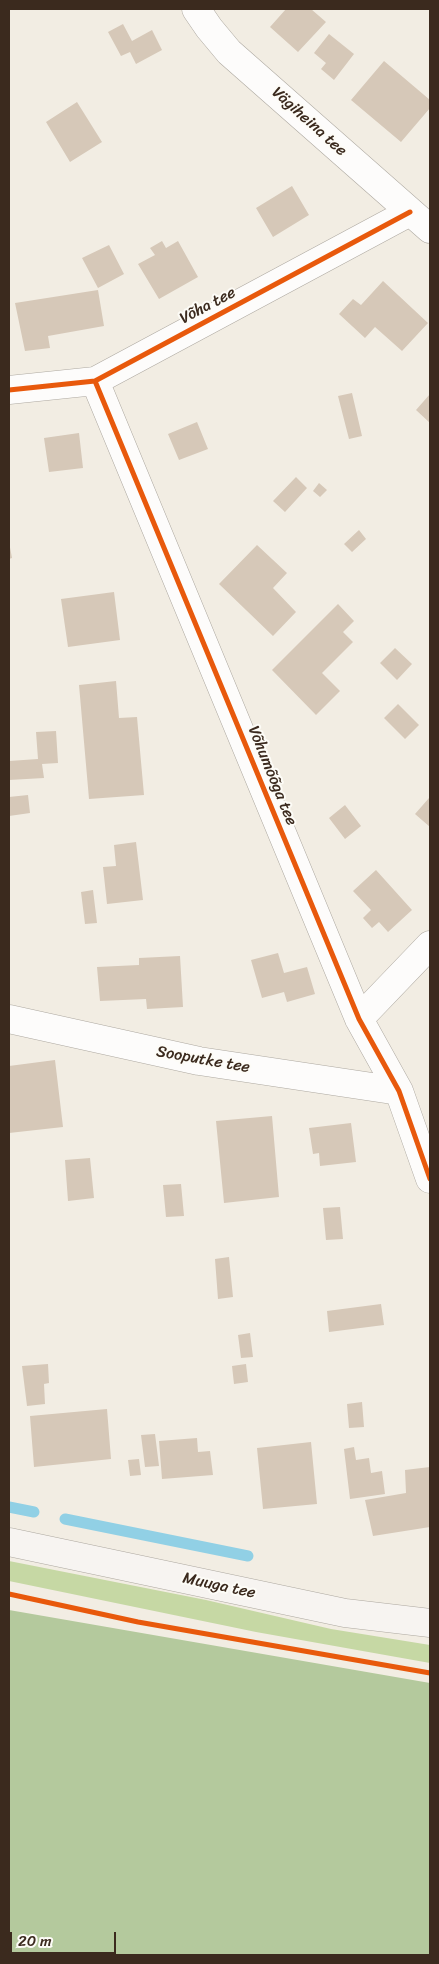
<!DOCTYPE html>
<meta charset="utf-8">
<style>
body{margin:0}
#map{position:relative;width:439px;height:1964px;overflow:hidden;background:#f2ede3;font-family:Sriracha,sans-serif}
canvas{display:block}
.frame{position:absolute;inset:0;border:10px solid #3b2a1e;pointer-events:none}
.scale{position:absolute;left:10px;top:1932px;width:106px;height:22px;box-sizing:border-box;border:2px solid #3b2a1e;border-top:0;padding-left:6px;font-size:15px;line-height:18px;white-space:nowrap;color:#3b2a1e;-webkit-text-stroke:4px #fdfcf7;paint-order:stroke}
</style>
<div id="map">
<canvas width="439" height="1964"></canvas>
<div class="frame"></div>
<div class="scale">20 m</div>
</div>
<script>
const c = document.querySelector('canvas').getContext('2d');
c.lineJoin = 'round';
function paint(path, color) { c.fillStyle = color; c.fill(path, 'evenodd'); }
function trace(path, color, width, dash) { c.strokeStyle = color; c.lineWidth = width; c.lineCap = dash ? 'butt' : 'round'; c.setLineDash(dash || []); c.stroke(path); }
function drawText(font, color, halo, rows, align = 'center') {
  c.font = font + ' Sriracha,sans-serif'; c.lineWidth = 4; c.setLineDash([]); c.textBaseline = 'middle'; c.strokeStyle = halo; c.fillStyle = color; for (const [text, x, y, turn = 0] of rows) {
    c.save(); c.translate(x, y); c.rotate((+turn || 0) * Math.PI / 180); c.textAlign = isNaN(turn) ? turn : align; if (halo) c.strokeText(text, 0, 0); c.fillText(text, 0, 0); c.restore();
  }
}
const green = new Path2D(`
 M 9,1561 L 206,1600 L 331,1629 L 430,1645 L 430,1663 L 256,1632 L 9,1581 Z`);
const forest = new Path2D(`
 M 9,1610 L 430,1683 L 430,1955 L 9,1955 Z`);
const stream = new Path2D(`
 M 9,1507 L 34,1512
 M 65,1519 L 248,1556`);
const building = new Path2D(`
 M 286,9 L 311,9 L 326,22 L 298,52 L 270,27 Z
 M 123,24 L 132,41 L 152,30 L 162,50 L 136,64 L 130,52 L 121,56 L 108,32 Z
 M 329,34 L 354,54 L 334,80 L 321,69 L 326,63 L 314,53 Z
 M 384,61 L 430,100 L 430,108 L 401,142 L 351,100 Z
 M 77,102 L 102,142 L 70,162 L 46,122 Z
 M 292,186 L 309,215 L 273,237 L 256,208 Z
 M 162,241 L 166,248 L 178,241 L 198,277 L 159,299 L 138,264 L 155,255 L 150,248 Z
 M 109,245 L 124,274 L 98,288 L 82,258 Z
 M 383,281 L 428,323 L 402,351 L 375,327 L 365,338 L 339,314 L 353,299 L 361,305 Z
 M 98,290 L 104,326 L 48,336 L 50,348 L 25,351 L 15,303 Z
 M 352,393 L 362,436 L 349,439 L 338,396 Z
 M 430,394 L 430,423 L 416,410 Z
 M 197,422 L 208,449 L 179,460 L 168,434 Z
 M 79,433 L 83,468 L 49,472 L 44,438 Z
 M 296,477 L 307,488 L 285,512 L 273,501 Z
 M 319,483 L 327,490 L 320,497 L 313,491 Z
 M 359,530 L 366,539 L 352,552 L 344,544 Z
 M 9,542 L 12,558 L 9,559 Z
 M 257,545 L 287,573 L 273,588 L 296,612 L 273,636 L 219,584 Z
 M 114,592 L 120,640 L 68,647 L 61,599 Z
 M 338,604 L 354,621 L 343,632 L 353,642 L 322,673 L 340,691 L 316,715 L 272,670 Z
 M 395,648 L 412,664 L 397,680 L 380,663 Z
 M 116,681 L 119,718 L 137,717 L 144,795 L 89,799 L 79,685 Z
 M 398,704 L 419,725 L 405,739 L 384,718 Z
 M 56,731 L 58,763 L 42,764 L 44,778 L 9,780 L 9,761 L 38,759 L 36,732 Z
 M 28,795 L 30,813 L 9,816 L 9,797 Z
 M 429,798 L 430,799 L 430,827 L 415,814 Z
 M 345,805 L 361,826 L 345,839 L 329,818 Z
 M 136,842 L 143,900 L 107,904 L 103,867 L 116,866 L 114,845 Z
 M 376,870 L 412,910 L 388,932 L 379,922 L 372,928 L 363,918 L 371,910 L 353,891 Z
 M 93,890 L 97,923 L 85,924 L 81,892 Z
 M 278,953 L 284,973 L 307,967 L 315,994 L 287,1002 L 284,992 L 262,998 L 251,960 Z
 M 180,956 L 183,1007 L 147,1009 L 146,999 L 100,1001 L 97,967 L 139,965 L 139,958 Z
 M 55,1060 L 63,1127 L 9,1133 L 9,1066 Z
 M 272,1116 L 279,1197 L 224,1203 L 216,1121 Z
 M 351,1123 L 356,1162 L 320,1166 L 319,1153 L 313,1154 L 309,1128 Z
 M 90,1158 L 94,1198 L 68,1201 L 65,1160 Z
 M 181,1184 L 184,1216 L 166,1217 L 163,1185 Z
 M 340,1207 L 343,1239 L 326,1240 L 323,1208 Z
 M 229,1257 L 233,1297 L 218,1299 L 215,1259 Z
 M 381,1304 L 384,1325 L 329,1332 L 327,1311 Z
 M 250,1333 L 253,1357 L 241,1358 L 238,1335 Z
 M 48,1364 L 49,1383 L 44,1384 L 45,1404 L 27,1406 L 22,1366 Z
 M 246,1364 L 248,1382 L 234,1384 L 232,1366 Z
 M 362,1402 L 364,1427 L 349,1428 L 347,1404 Z
 M 107,1409 L 111,1459 L 34,1467 L 30,1416 Z
 M 155,1434 L 159,1466 L 145,1467 L 141,1435 Z
 M 197,1438 L 198,1452 L 210,1451 L 213,1475 L 162,1479 L 159,1441 Z
 M 311,1442 L 317,1504 L 263,1509 L 257,1448 Z
 M 354,1447 L 356,1460 L 369,1458 L 371,1473 L 382,1471 L 385,1494 L 350,1499 L 344,1449 Z
 M 139,1459 L 141,1475 L 130,1476 L 128,1460 Z
 M 430,1467 L 430,1527 L 373,1536 L 365,1500 L 406,1493 L 405,1470 Z`);
const street = new Path2D(`
 M 196,9 L 209,28 L 229,52 L 430,229
 M 95,381 L 359,1019 L 399,1091 L 430,1179
 M 9,390 L 95,381 L 410,212
 M 9,1019 L 199,1061 L 399,1091
 M 359,1019 L 430,945`);
const secondary = new Path2D(`
 M 9,1542 L 345,1613 L 430,1623`);
const cycleway = new Path2D(`
 M 95,381 L 359,1019 L 399,1091 L 430,1179
 M 9,390 L 95,381 L 410,212
 M 9,1594 L 138,1622 L 430,1673`);
const streetNames = [
 ["Vägiheina tee",309,122,42],
 ["Võha tee",208,306,-28],
 ["Võhumõõga tee",272,776,68],
 ["Sooputke tee",203,1060,10],
 ["Muuga tee",219,1586,12]
];
paint(green, '#c6d8a4');
paint(forest, '#b4c99d');
trace(stream, '#91d0e5', 11);
paint(building, '#d6c8b8');
trace(street, '#ada8a0', 29);
trace(secondary, '#ada8a0', 29);
trace(street, '#fdfcfb', 28);
trace(secondary, '#f7f4f1', 28);
trace(cycleway, '#e8590c', 5);
drawText('16px', '#3b2a1e', '#fdfcf7', streetNames);
</script>
